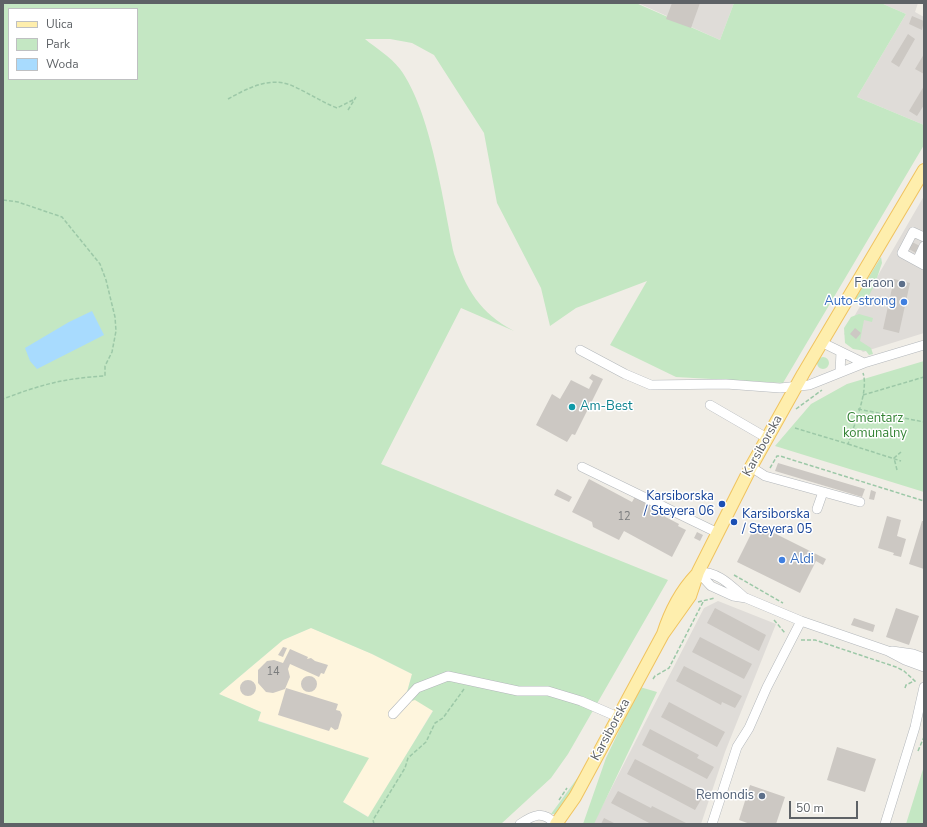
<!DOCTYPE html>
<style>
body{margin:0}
#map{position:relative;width:927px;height:827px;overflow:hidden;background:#f0ede6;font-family:"Nunito Sans",sans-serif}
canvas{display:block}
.frame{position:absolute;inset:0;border:4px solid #5e6266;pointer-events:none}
.legend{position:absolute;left:8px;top:8px;width:130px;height:72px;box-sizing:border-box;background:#fff;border:1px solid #bfc0c2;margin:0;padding:5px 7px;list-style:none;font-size:12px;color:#5e6266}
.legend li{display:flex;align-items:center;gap:8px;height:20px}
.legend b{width:20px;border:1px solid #bfc0c2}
.scale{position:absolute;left:789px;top:801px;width:69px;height:18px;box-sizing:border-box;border:2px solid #5e6266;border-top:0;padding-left:5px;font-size:12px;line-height:14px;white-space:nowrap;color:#5e6266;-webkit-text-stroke:3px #fff;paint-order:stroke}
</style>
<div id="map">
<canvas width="927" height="827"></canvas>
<div class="frame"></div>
<ul class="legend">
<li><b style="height:5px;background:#feeead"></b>Ulica</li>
<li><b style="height:11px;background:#c4e7c3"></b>Park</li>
<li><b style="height:11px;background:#a8dbfe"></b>Woda</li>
</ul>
<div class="scale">50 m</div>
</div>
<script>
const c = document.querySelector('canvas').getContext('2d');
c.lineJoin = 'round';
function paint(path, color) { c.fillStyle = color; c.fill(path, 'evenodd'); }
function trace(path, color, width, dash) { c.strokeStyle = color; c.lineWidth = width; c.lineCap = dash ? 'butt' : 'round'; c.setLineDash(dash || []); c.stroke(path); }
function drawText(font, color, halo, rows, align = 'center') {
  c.font = font + ' "Nunito Sans",sans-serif'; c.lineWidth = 3; c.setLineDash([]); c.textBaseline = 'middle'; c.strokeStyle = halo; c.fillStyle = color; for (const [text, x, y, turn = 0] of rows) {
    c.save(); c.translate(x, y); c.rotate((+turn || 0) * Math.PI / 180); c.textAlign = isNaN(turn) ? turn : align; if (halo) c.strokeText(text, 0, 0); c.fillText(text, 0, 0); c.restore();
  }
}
const commercial = new Path2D(`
 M 311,628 L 372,654 L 412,674 L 407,692 L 433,710 L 369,817 L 343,802 L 368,758 L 257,720 L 261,712 L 219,694 L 283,640 Z`);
const industrial = new Path2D(`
 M 638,3 L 734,3 L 720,40 Z
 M 881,3 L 918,3 L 915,12 L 924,17 L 924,125 L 857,97 L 906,14 Z
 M 924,196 L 924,333 L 863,352 L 844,334 Z
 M 718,601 L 776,624 L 725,752 L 701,824 L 593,824 L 704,608 Z`);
const green = new Path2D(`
 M 3,3 L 636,3 L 720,40 L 734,3 L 881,3 L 906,14 L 857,97 L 924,125 L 924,145 L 783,383 L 676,377 L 610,345 L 647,281 L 576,308 L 550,326 L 541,288 L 497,203 L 484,133 L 434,55 L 412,43 L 390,39 L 365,39 C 377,49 390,56 400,69 C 431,111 443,202 454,254 C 466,289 480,313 514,331 L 461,308 L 381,464 L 668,580 L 568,754 L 551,778 L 501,824 L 3,824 ZM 9,9 L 137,9 L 137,79 L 9,79 ZM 311,628 L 372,654 L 412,674 L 407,692 L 408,702 L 415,700 L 433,711 L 368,817 L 343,802 L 369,758 L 258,721 L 261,712 L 219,694 L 283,640 Z
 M 881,257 L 882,263 C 878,274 870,306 856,304 L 854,301 Z
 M 859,314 L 873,318 L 872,322 L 864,320 L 860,341 L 871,348 L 873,354 L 869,355 L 866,351 L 853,349 L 845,343 L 844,328 L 851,317 Z
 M817 363a6 6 0 1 1 12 0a6 6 0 1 1-12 0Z
 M 924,361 L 924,492 L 775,446 L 811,404 L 847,384 Z
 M 640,687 L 657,692 L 594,824 L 583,824 L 606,758 Z
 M 924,766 L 924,824 L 906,824 Z
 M 584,769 L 574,788 L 556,814 L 551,814 Z`);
const water = new Path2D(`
 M 92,311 L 104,335 L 37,369 L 30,361 L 25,348 L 69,322 Z`);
const building = new Path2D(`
 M 672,3 L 700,3 L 691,28 L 666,19 Z
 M 912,16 L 924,21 L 922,30 L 909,24 Z
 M 908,34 L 915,39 L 899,67 L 891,62 Z
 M 924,54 L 924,74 L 915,69 Z
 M 924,86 L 924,105 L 917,116 L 909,111 Z
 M 912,242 L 920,246 L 916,253 L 909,249 Z
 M 894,279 L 910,283 L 899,333 L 883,329 Z
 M 855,328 L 861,333 L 856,339 L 850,334 Z
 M 592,374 L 603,379 L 575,435 L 572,434 L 567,442 L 536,425 L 552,394 L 560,399 L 571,380 L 589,389 L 593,381 L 589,378 Z
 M 778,463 L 865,489 L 862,497 L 775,471 Z
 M 589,479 L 632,502 L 636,495 L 658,507 L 656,512 L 679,524 L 678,526 L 686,530 L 672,557 L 624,531 L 619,540 L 593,527 L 592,522 L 572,512 Z
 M 557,489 L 572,497 L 569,502 L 554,495 Z
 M 871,490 L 876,492 L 874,500 L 869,499 Z
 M 887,516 L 901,520 L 897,536 L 906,539 L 901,557 L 893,555 L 894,553 L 878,548 Z
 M 922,521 L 924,521 L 924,569 L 909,564 Z
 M 762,527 L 826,559 L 823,565 L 816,561 L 800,593 L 737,562 L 751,534 L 759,533 Z
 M 697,532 L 703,535 L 700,541 L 694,538 Z
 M 715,608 L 766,635 L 759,651 L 707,623 Z
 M 896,608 L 919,616 L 909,645 L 886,637 Z
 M 854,618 L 875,625 L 873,632 L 851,625 Z
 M 700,637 L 752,664 L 744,679 L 692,652 Z
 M 283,647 L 287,648 L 283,657 L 278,655 Z
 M 290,649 L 308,657 L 307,659 L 311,658 L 315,661 L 328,665 L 324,674 L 321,673 L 319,677 L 290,664 L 288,669 L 290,677 L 285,689 L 273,693 L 266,692 L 258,683 L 258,670 L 267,661 L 274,660 L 283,663 Z
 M 684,666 L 742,696 L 735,708 L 722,702 L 721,705 L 676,681 Z
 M301 684a8 8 0 1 1 16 0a8 8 0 1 1-16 0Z
 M240 688a8 8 0 1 1 16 0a8 8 0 1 1-16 0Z
 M 286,688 L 338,704 L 336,710 L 340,711 L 342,715 L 338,729 L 335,730 L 331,727 L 329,731 L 278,715 Z
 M 669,702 L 725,732 L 717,747 L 661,717 Z
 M 650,729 L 699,755 L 697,758 L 714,767 L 707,779 L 642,745 Z
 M 837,747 L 876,759 L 865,792 L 827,780 Z
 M 635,759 L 698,792 L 696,795 L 702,798 L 695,810 L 627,774 Z
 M 750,785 L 785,797 L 776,824 L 750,824 L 739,820 Z
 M 618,791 L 651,808 L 652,806 L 688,824 L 651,824 L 611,803 Z
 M 604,818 L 616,824 L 601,824 Z`);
const path = new Path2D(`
 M 228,99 C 248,88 272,75 295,87 C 310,94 322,102 337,108 L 353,100
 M 348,110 L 356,97
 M 3,200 L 18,202 L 62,217 L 100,264 L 106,280 L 115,317 L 116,331 L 112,352 L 105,366 L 105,376 C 64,378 40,385 3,399
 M 863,395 L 924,377
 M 796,409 L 822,390
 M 858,409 L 924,422
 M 795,428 L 848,444 C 854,425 869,391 863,373
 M 848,444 L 901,461
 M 770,468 L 777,456 L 780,456 L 924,501
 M 897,470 L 894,458 L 901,452
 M 734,575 L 783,603
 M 698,602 L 715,598
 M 774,620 L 785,633
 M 801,640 L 815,640 L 896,667 L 904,671 L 917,683
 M 653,679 L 655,676 L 669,668 L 703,602
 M 905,688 L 906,685 L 914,681
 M 918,751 L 924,737
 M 559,800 L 567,788
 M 374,824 L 373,820 L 405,768 L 408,758 L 426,742 L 435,723 L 443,718 L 464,689`);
const minor = new Path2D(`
 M 924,237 L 913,232 L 902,253 L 924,265
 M 917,261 L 924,246
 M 823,343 L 864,363
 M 580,350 L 625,374 L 651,385 L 726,384 L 780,388 L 809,385 L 864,363 L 924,345
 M 840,372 L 841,352
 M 710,405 L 767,438
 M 582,467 L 718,533
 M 751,467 L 765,476 L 860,502
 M 817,509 L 823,492
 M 698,572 L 711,586 L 733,596 L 746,598 L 801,621 L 888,651 L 905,660 L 924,667
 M 698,572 C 719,572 729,584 744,597
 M 892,651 L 913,654 L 924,658
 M 393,714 L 417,688 L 448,676 L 518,691 L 548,691 L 581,701 L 618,717
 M 520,824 C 533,815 543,810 555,824
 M 712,824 L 737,747 L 749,728 L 767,687 L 801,621
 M 885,824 L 915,727 L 924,687`);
const major = new Path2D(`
 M 663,634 L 690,596 L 698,572 L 751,467 L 803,374 L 924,170
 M 556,824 L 575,797 L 663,634 C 670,612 680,592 696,575`);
const markers = [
 [902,284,4,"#5c6f8a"],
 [904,302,4,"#3f7fe0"],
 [572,407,4,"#0f9aa8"],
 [722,504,4,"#1a4fb4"],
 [734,522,4,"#1a4fb4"],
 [782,560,4,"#3f7fe0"],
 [762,796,4,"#5c6f8a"]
];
const numberNames = [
 ["12",624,517],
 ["14",273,672]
];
const serviceNames = [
 ["Faraon",894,284],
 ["Remondis",754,796]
];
const shopNames = [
 ["Auto-strong",896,302],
 ["Aldi",790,560,"left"]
];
const cultureNames = [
 ["Am-Best",580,407]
];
const parkNames = [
 ["Cmentarz",875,419],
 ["komunalny",875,434]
];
const streetNames = [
 ["Karsiborska",763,446,-61],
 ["Karsiborska",611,730,-62]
];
const transitNames = [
 ["Karsiborska",714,497],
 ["/ Steyera 06",714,512],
 ["Karsiborska",742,515,"left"],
 ["/ Steyera 05",742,530,"left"]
];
paint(commercial, '#fef5dd');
paint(industrial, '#dfdcd8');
paint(green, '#c4e7c3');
paint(water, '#a8dbfe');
paint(building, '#ccc8c3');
trace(minor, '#b3b7bb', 10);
trace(major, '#f0c35f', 14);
trace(path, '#9cc8a7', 1.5, [4, 2]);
trace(minor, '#fff', 9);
trace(major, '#feeead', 12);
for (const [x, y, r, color] of markers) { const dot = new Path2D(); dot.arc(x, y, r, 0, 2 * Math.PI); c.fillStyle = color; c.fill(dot); trace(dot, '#fff', 1.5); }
drawText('11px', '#7a7c7d', null, numberNames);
drawText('13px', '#4e5e75', '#fff', serviceNames, 'right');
drawText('13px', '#366cbe', '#fff', shopNames, 'right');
drawText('13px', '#0d838f', '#fff', cultureNames, 'left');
drawText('13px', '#368537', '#fff', parkNames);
drawText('13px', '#5e6266', '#fff', streetNames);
drawText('13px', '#164399', '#fff', transitNames, 'right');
</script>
